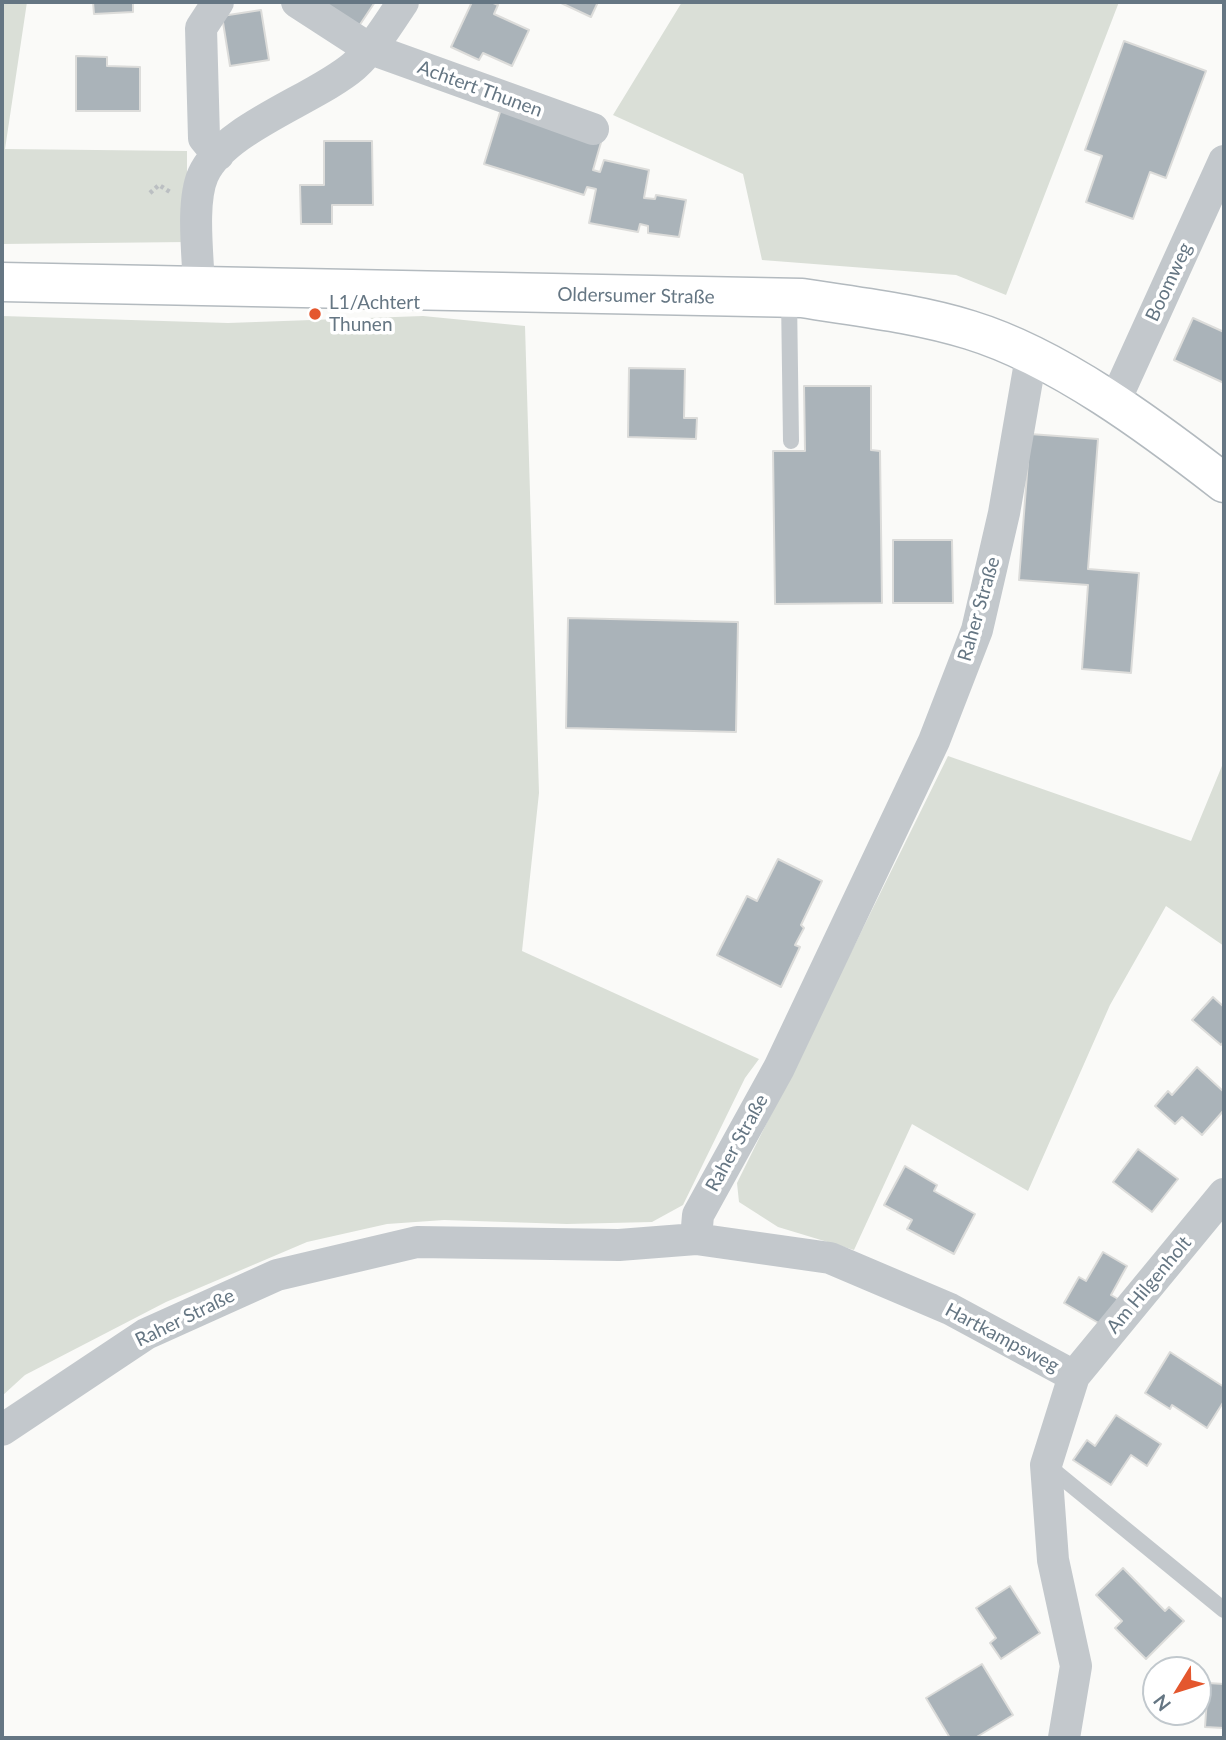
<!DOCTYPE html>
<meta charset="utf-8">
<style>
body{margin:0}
#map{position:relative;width:1226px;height:1740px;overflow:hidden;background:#fafaf8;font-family:Lato,sans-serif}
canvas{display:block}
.frame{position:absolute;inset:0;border:4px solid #657683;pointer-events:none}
.north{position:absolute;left:1142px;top:1656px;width:70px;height:70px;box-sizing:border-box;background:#fff;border:2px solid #c1c8cd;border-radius:50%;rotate:232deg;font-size:19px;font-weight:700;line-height:28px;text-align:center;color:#657683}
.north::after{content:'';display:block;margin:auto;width:24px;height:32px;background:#e4572e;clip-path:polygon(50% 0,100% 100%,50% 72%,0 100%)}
</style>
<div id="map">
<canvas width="1226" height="1740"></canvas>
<div class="frame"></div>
<div class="north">N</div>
</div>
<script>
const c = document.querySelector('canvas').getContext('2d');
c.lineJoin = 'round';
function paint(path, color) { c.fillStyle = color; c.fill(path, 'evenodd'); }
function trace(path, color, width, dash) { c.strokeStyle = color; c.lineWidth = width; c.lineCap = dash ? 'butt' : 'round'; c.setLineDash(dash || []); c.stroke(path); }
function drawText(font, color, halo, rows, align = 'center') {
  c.font = font + ' Lato,sans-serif'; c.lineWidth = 7; c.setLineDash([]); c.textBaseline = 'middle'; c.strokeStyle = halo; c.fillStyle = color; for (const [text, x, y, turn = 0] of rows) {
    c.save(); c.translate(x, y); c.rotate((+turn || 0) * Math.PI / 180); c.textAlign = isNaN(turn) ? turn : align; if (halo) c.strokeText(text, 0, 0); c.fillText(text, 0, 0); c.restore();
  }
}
const green = new Path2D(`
 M 2,2 L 27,2 L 5,149 L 187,151 L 187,242 L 2,244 Z
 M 682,2 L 1119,2 L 1006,295 L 956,275 L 762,260 L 743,174 L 613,115 Z
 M 2,316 L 228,323 L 423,316 L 525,326 L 539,793 L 522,951 L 759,1059 L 745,1078 L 683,1205 L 652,1222 L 567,1224 L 444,1220 L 387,1224 L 307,1242 L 166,1302 L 25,1375 L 2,1396 Z
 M 948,756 L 1191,841 L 1224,761 L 1224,946 L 1166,906 L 1110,1005 L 1028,1191 L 912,1124 L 854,1250 L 778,1227 L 739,1202 L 737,1183 Z`);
const building = new Path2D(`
 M 93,2 L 133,2 L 133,12 L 94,14 Z
 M 313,2 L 375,2 L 359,26 Z
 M 472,2 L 491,2 L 498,5 L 494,14 L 529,30 L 512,66 L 483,53 L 479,60 L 451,47 Z
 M 559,2 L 598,2 L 591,17 Z
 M 261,10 L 269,60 L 230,66 L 222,16 Z
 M 1124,41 L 1206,71 L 1166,178 L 1150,172 L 1133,219 L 1086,202 L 1102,156 L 1085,150 Z
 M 76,56 L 107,57 L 107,66 L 140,67 L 140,111 L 76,111 Z
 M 501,109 L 602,139 L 593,170 L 600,172 L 604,160 L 649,170 L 644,198 L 655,199 L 656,195 L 686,200 L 679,237 L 648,233 L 648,226 L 640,224 L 638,232 L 589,223 L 596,189 L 587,187 L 584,195 L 484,164 Z
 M 324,141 L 372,141 L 373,205 L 332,205 L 332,224 L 301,224 L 300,185 L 324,185 Z
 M 1193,318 L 1224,332 L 1224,383 L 1174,360 Z
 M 629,368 L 685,369 L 684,418 L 697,418 L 696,439 L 628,437 Z
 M 804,386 L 871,386 L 871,450 L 880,451 L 882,603 L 775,604 L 773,451 L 805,451 Z
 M 1030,434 L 1098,439 L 1088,569 L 1139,573 L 1131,673 L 1082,669 L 1088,585 L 1019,580 Z
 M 893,540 L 952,540 L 953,603 L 893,603 Z
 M 568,618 L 738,622 L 736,732 L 566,728 Z
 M 778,859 L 822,881 L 801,925 L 804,928 L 795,945 L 800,947 L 781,987 L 717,955 L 747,896 L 757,901 Z
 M 1213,997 L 1224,1007 L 1224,1041 L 1221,1045 L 1192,1020 Z
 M 1197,1067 L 1224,1092 L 1224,1110 L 1202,1135 L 1182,1117 L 1175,1124 L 1155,1106 L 1168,1091 L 1172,1095 Z
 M 1138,1149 L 1178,1179 L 1152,1212 L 1113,1182 Z
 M 905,1166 L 937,1185 L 934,1191 L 975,1214 L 954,1254 L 907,1229 L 912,1220 L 884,1205 Z
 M 1103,1252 L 1127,1266 L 1111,1295 L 1118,1299 L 1102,1325 L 1064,1303 L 1079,1277 L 1086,1281 Z
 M 1170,1352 L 1224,1387 L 1224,1401 L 1207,1428 L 1172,1405 L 1170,1409 L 1145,1393 Z
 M 1116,1415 L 1161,1444 L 1147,1466 L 1131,1455 L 1111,1485 L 1073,1460 L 1087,1440 L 1095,1446 Z
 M 1123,1568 L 1165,1611 L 1169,1607 L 1184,1621 L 1146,1659 L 1115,1628 L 1122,1621 L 1096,1595 Z
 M 1010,1586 L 1040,1633 L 1001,1659 L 990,1643 L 996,1638 L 976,1608 Z
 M 982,1664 L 1013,1715 L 975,1738 L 950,1738 L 926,1698 Z
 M 1208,1683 L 1224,1684 L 1224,1728 L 1205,1727 Z`);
const path = new Path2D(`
 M 150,193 L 159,185 L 170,192`);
const service = new Path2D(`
 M 789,298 L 791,441
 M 1048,1466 L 1224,1610`);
const minor = new Path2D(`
 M 297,2 L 368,48 L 593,129
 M 218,155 L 204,138 L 201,28 L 218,2
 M 199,287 C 198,256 191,202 203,175 C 224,128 316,99 354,66 C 373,49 389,23 403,2
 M 1114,403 L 1224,161
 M 696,1239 L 830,1258 L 950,1309 L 1074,1376
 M 2,1430 L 146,1334 L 277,1275 L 417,1242 L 619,1245 L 696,1239 L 698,1215 L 779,1068 L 934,741 L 977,630 L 1004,513 L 1031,357
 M 1064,1738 L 1076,1666 L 1053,1560 L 1046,1465 L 1074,1376 L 1224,1194`);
const secondary = new Path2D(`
 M 2,282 L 802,298 C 858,307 915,313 970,330 C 1058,357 1152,427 1224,483`);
const markers = [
 [315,314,7,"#e4572e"]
];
const streetNames = [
 ["Achtert Thunen",480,89,20],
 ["Boomweg",1169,282,-65],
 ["Oldersumer Straße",636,296,1],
 ["Raher Straße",979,609,-74],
 ["Raher Straße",737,1143,-61],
 ["Am Hilgenholt",1149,1285,-50],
 ["Raher Straße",185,1318,-26],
 ["Hartkampsweg",1002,1338,28]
];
const poiNames = [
 ["L1/Achtert",329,303],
 ["Thunen",329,325]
];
paint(green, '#dadfd7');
paint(building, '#aab3b9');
trace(building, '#dcdcda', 2);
trace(secondary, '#b3babf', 41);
trace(path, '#bbbfc2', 4.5, [3.5, 3.5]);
trace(service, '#c3c8cc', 16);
trace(minor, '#c3c8cc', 32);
trace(secondary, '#fff', 38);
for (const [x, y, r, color] of markers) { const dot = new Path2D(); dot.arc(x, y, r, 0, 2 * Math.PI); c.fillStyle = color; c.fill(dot); trace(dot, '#fff', 2.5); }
drawText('19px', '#657683', '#fff', streetNames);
drawText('19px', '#657683', '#fff', poiNames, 'left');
</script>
